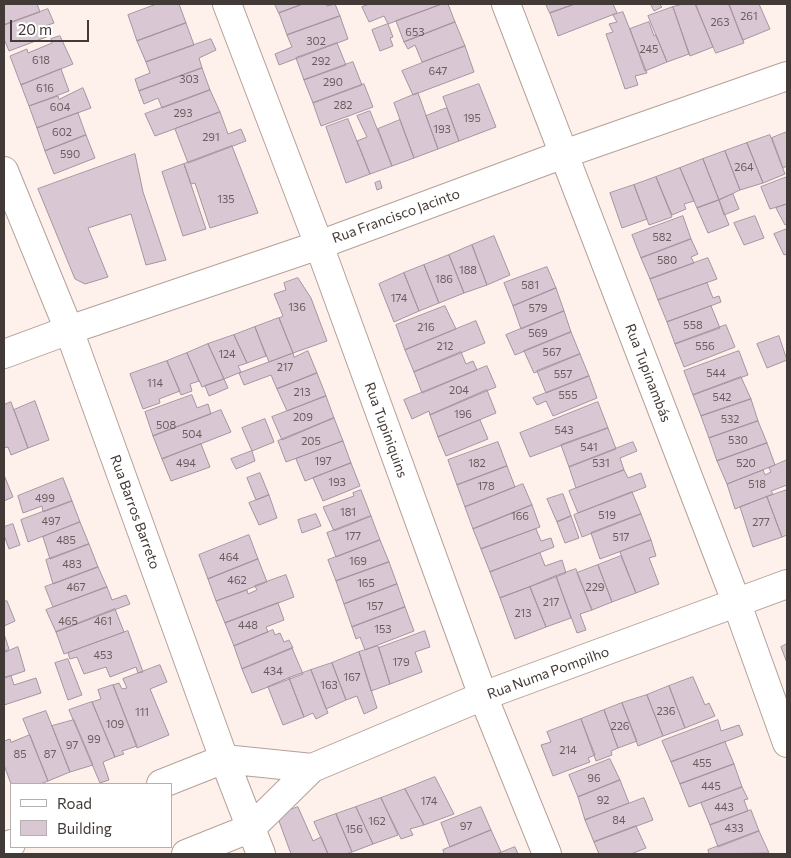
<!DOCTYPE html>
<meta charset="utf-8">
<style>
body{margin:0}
#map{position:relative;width:791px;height:858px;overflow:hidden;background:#fef1ec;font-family:Commissioner,sans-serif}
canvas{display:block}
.frame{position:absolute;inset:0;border:5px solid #423a36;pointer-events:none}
.legend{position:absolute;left:10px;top:783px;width:162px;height:65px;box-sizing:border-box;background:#fff;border:1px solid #b3b0af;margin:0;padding:6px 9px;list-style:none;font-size:15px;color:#423a36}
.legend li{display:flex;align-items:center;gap:10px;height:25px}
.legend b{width:25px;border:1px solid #b3b0af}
.scale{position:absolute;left:10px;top:20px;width:79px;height:22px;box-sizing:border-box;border:2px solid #423a36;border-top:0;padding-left:6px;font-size:15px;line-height:18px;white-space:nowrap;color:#423a36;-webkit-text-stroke:4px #fff;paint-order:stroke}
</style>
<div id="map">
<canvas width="791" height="858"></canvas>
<div class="frame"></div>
<ul class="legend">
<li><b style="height:6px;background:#fff"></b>Road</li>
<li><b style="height:14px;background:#dac7d4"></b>Building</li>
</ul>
<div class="scale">20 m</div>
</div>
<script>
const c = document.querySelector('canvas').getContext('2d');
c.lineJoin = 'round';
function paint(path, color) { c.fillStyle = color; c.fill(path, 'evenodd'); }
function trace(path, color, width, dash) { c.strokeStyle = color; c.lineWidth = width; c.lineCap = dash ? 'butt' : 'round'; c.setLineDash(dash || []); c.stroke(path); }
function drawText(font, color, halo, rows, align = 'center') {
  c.font = font + ' Commissioner,sans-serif'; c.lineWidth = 4.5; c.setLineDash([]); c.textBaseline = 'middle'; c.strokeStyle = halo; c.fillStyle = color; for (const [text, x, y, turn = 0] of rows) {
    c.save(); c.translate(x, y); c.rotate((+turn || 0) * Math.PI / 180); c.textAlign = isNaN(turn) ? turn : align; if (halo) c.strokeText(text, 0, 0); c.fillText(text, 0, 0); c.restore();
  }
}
const building = new Path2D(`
 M 4,4 L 37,4 L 40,12 L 4,25 Z
 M 157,4 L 179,4 L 186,23 L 137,41 L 128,15 Z
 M 275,4 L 303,4 L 279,13 Z
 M 303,4 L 326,4 L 327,6 L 335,4 L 340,16 L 287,35 L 279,13 Z
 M 370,4 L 442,4 L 388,24 L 384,16 L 369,22 L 362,7 Z
 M 442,4 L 448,4 L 455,22 L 404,42 L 396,21 Z
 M 546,4 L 575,4 L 550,13 Z
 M 575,4 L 613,4 L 617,13 L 558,36 L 550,13 Z
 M 653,4 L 659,4 L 662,7 L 654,11 L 651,5 Z
 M 684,4 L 695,4 L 713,47 L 690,56 L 673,7 Z
 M 696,4 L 729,4 L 744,43 L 716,53 Z
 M 729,4 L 759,4 L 770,29 L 743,40 Z
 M 673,7 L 689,54 L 667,62 L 648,16 Z
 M 48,9 L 54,23 L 45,26 L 49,36 L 9,51 L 4,39 L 4,25 Z
 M 623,12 L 647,73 L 635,76 L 638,85 L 625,89 L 606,34 L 613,32 L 609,24 L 617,22 L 613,15 Z
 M 340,16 L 348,39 L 279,65 L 275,54 L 292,47 L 287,35 Z
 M 455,22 L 465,46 L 422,62 L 415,45 L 408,49 L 404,42 Z
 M 649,22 L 654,36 L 656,35 L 667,62 L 645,71 L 630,29 Z
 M 186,23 L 194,45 L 146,62 L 137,41 Z
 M 388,24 L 393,37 L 390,38 L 393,46 L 380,51 L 372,30 Z
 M 60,36 L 73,64 L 21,85 L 10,56 L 27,49 L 28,53 L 52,43 L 51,39 Z
 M 211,39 L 216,50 L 199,58 L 202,68 L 139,91 L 135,79 L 150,73 L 146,62 Z
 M 337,43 L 346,65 L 304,80 L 296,58 Z
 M 465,46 L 474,72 L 413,95 L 402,71 Z
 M 353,62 L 362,85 L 313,103 L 304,80 Z
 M 202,68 L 210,90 L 162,108 L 158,98 L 144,104 L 139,91 Z
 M 61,69 L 69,91 L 29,106 L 21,85 Z
 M 364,84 L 373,107 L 321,126 L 313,103 Z
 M 479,84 L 496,127 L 459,141 L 443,97 Z
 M 83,88 L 91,108 L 37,128 L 29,106 L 58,96 L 59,99 Z
 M 210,90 L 220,112 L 155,136 L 145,114 Z
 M 418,93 L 438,149 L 414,158 L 394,103 Z
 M 447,108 L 459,141 L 438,149 L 426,116 Z
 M 370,111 L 392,166 L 370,174 L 357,141 L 367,137 L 357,116 Z
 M 220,112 L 228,134 L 241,129 L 246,141 L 188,163 L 175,129 Z
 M 78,113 L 86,135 L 45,151 L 37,128 Z
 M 348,119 L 370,174 L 346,183 L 326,127 Z
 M 400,120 L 414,158 L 392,166 L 378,129 Z
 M 787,132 L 787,166 L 783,168 L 772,138 Z
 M 86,135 L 95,158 L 54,174 L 45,151 Z
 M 770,135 L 785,174 L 763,183 L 747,143 Z
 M 747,143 L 763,183 L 740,190 L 725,151 Z
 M 232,146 L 258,213 L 210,228 L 195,183 L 191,184 L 184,164 Z
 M 725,151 L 740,190 L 719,200 L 703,159 Z
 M 135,154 L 143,192 L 166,260 L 146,265 L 131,214 L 88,228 L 108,277 L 85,284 L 75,279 L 38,189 Z
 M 703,159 L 719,200 L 697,208 L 680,168 Z
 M 184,164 L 206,229 L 183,236 L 162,172 Z
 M 680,168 L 694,201 L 684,204 L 686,209 L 672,215 L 656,177 Z
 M 656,177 L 672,217 L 649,225 L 634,185 Z
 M 787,177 L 787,204 L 770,209 L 761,187 Z
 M 380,181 L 382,188 L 377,190 L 375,183 Z
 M 634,185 L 647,219 L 622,228 L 610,193 Z
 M 733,194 L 739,209 L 724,215 L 719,200 Z
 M 719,200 L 729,225 L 708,233 L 697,208 Z
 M 787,204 L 787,224 L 785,225 L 776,208 Z
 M 683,216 L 691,239 L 641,258 L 632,235 Z
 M 755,216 L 764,238 L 744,245 L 734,223 Z
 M 787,229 L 787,254 L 784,255 L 774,234 Z
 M 494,236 L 510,275 L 487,285 L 472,245 Z
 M 691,239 L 698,254 L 691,257 L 694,263 L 650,279 L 641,258 Z
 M 472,245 L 487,285 L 464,293 L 449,255 Z
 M 449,255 L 464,293 L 439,303 L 424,265 Z
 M 708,258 L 717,279 L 658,300 L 650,279 Z
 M 424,265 L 439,303 L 419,311 L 404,273 Z
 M 547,267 L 556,288 L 513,306 L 504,283 Z
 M 404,273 L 419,311 L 394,322 L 379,284 Z
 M 298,278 L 311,298 L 327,341 L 293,353 L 279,318 L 283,316 L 274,294 L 286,290 L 284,283 Z
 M 707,283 L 713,298 L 719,296 L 721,302 L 667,322 L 658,300 Z
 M 556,288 L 564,311 L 521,329 L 513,306 Z
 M 445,306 L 456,329 L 405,350 L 396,325 Z
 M 711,306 L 720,328 L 675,344 L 667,322 Z
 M 564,311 L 571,332 L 515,355 L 506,335 Z
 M 279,318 L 293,353 L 269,362 L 255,327 Z
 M 476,321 L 485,343 L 414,372 L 405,350 Z
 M 726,325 L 735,347 L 684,367 L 675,344 Z
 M 255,327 L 266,356 L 247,363 L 234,335 Z
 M 571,332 L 580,354 L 534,373 L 524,351 Z
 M 234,335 L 247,363 L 238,366 L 241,372 L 224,379 L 208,344 Z
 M 779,336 L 787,360 L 767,368 L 757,344 Z
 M 208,344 L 224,379 L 202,387 L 187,353 Z
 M 308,351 L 317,373 L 277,389 L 271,375 L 244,385 L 239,373 L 293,353 L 294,357 Z
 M 739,351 L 748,375 L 693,395 L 684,371 Z
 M 461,352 L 466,364 L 473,361 L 477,370 L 422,393 L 414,372 Z
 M 187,353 L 199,381 L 190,384 L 192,391 L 181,395 L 167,361 Z
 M 580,354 L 589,376 L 546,393 L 537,371 Z
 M 167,361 L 180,391 L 159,399 L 160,403 L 143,409 L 130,374 Z
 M 487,366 L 496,387 L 430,415 L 429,411 L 412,419 L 404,400 Z
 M 317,373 L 326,396 L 287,411 L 277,389 Z
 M 589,376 L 597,398 L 553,416 L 546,401 L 537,405 L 533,398 Z
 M 741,377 L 751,399 L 701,416 L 693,395 Z
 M 224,379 L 228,388 L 209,396 L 205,386 Z
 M 487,390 L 496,413 L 438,437 L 430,415 Z
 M 192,395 L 197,408 L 208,404 L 211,414 L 153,436 L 145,412 Z
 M 326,396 L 334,418 L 282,440 L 272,417 Z
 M 751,399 L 758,421 L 709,438 L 701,416 Z
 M 35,401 L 49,440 L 28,448 L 14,410 Z
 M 11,402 L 28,448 L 11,455 L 8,447 L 4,448 L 4,405 Z
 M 598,402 L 608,428 L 530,457 L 520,433 Z
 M 221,410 L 231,432 L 162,459 L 153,436 Z
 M 334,418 L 343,441 L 286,462 L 278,441 Z
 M 265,419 L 274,442 L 252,451 L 242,428 Z
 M 480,420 L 488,439 L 446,456 L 438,437 Z
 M 758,421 L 767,443 L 717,461 L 709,438 Z
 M 608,428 L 616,449 L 569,467 L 561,445 Z
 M 343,441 L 351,463 L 305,481 L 296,459 Z
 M 498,442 L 507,466 L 457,485 L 448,460 Z
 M 633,442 L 637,451 L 620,458 L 624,470 L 576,488 L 569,467 Z
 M 767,443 L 775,465 L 727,484 L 717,461 Z
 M 201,444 L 210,467 L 171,481 L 162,459 Z
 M 252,451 L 255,461 L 236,469 L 231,459 Z
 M 787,460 L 787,485 L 771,491 L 773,494 L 735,509 L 727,484 L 763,470 L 765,475 L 771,472 L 769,468 Z
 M 351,463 L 360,486 L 323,501 L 313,478 Z
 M 507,466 L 515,487 L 465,507 L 457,485 Z
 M 624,470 L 628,478 L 641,473 L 646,487 L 578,513 L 569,491 Z
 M 260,473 L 269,495 L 256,500 L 247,478 Z
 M 4,475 L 13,497 L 4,501 Z
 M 63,478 L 72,501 L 43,512 L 42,506 L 23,513 L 18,496 Z
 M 523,484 L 532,505 L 473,529 L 465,507 Z
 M 361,490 L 371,516 L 334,531 L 323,507 L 354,496 L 353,493 Z
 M 787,490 L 787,535 L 782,537 L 767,497 Z
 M 632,492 L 641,514 L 582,537 L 574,515 Z
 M 563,494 L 571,516 L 557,522 L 547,499 Z
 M 269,495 L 277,518 L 259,525 L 249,503 Z
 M 767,497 L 782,537 L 753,547 L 740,507 Z
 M 72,501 L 80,522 L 28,542 L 21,520 Z
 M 532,505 L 540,527 L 481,549 L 473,529 Z
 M 316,514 L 321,526 L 302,533 L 298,520 Z
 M 641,514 L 651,540 L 600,559 L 591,533 Z
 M 371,516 L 380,540 L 336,557 L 327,533 Z
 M 571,516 L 579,538 L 565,543 L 557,522 Z
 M 80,522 L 89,544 L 50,559 L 43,537 Z
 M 13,524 L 20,545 L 9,549 L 4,535 L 4,527 Z
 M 536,529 L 541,541 L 551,538 L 554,547 L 490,572 L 481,549 Z
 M 249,535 L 258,559 L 208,579 L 199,555 Z
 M 380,540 L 389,562 L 336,581 L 328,560 Z
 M 651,540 L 656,556 L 649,558 L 659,584 L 636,593 L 620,552 Z
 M 89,544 L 98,567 L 53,584 L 46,560 Z
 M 540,553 L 545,566 L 562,560 L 566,573 L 500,598 L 490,572 Z
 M 621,556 L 636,593 L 612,602 L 598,565 Z
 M 258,559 L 267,582 L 216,601 L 208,579 Z
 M 389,562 L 397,584 L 344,604 L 336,581 Z
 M 598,565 L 612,602 L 592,610 L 577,573 Z
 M 98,567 L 107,587 L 53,607 L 45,587 Z
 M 576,569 L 592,610 L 580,614 L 586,630 L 577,633 L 556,576 Z
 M 286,575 L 294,597 L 225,623 L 216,601 L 247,590 L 248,594 L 257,590 L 255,586 Z
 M 556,576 L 571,618 L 546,627 L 530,587 Z
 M 397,584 L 405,607 L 352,627 L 344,604 Z
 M 107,587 L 112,600 L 126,595 L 130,604 L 56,632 L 46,610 Z
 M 530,587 L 546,627 L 515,639 L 500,598 Z
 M 7,601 L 15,621 L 4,626 L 4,602 Z
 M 278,603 L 284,620 L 266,627 L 268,632 L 234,646 L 225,623 Z
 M 405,607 L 414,631 L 365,650 L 360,637 L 356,639 L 352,627 Z
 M 115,609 L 124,632 L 64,654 L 56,632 Z
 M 273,630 L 275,635 L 280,633 L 284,642 L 289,640 L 293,648 L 242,669 L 234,646 Z
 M 128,631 L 143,672 L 138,673 L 136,667 L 110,677 L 106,667 L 84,674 L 77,657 L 70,659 L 68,653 Z
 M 425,631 L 430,647 L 415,652 L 422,672 L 390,684 L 379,648 Z
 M 4,634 L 9,649 L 4,652 Z
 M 787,644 L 787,663 L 781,647 Z
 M 378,646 L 390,684 L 371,691 L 359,652 Z
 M 18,647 L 25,671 L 4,678 L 4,653 Z
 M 292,648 L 303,674 L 252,693 L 242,669 Z
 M 359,652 L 377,708 L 364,714 L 357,696 L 346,700 L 332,663 Z
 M 68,659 L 82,695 L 68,700 L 55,663 Z
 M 332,663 L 346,700 L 326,709 L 311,670 Z
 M 160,665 L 167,682 L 150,689 L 169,735 L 137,748 L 113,685 L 119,683 L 122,689 L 127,688 L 123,679 Z
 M 311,670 L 328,713 L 316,719 L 313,713 L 304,717 L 289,678 Z
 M 11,676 L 14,685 L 36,678 L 41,693 L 4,705 L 4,678 Z
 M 693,677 L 705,705 L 709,703 L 715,716 L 685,728 L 669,686 Z
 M 289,678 L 304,717 L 283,725 L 268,687 Z
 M 113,685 L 137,746 L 122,751 L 124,754 L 115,757 L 92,702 L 101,699 L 98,690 Z
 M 669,686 L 685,728 L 663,736 L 647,695 Z
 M 647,695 L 663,736 L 638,746 L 622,703 Z
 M 92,702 L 115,757 L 103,762 L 109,780 L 100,783 L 69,710 Z
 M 622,703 L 637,741 L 618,748 L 604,710 Z
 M 604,710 L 618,748 L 611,751 L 612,755 L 596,761 L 581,719 Z
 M 46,711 L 70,772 L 48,781 L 23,719 Z
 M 581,719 L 595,755 L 588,758 L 590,762 L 553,776 L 541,745 L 551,742 L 547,732 Z
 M 74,720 L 93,765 L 70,772 L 52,726 Z
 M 718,720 L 721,731 L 739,725 L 743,735 L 671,762 L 662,741 Z
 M 30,735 L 48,781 L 40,784 L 11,784 L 4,765 L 4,741 L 10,739 L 11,742 Z
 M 725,742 L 734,764 L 680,784 L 671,762 Z
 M 610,759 L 620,780 L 578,797 L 569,775 Z
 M 734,764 L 742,787 L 689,807 L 680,784 Z
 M 435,777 L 454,814 L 424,825 L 405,789 Z
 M 620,780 L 629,803 L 585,820 L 578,797 Z
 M 742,787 L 748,799 L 744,800 L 748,811 L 710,825 L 701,803 Z
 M 405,789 L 424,825 L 410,829 L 413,835 L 401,839 L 381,798 Z
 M 381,798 L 398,835 L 373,844 L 356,807 Z
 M 644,798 L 653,820 L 594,842 L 585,820 Z
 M 298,807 L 313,841 L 321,837 L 328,854 L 291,854 L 279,821 L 282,813 Z
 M 356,807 L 373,844 L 352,852 L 336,814 Z
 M 481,807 L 491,830 L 450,847 L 441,823 Z
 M 751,810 L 759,831 L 718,847 L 710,825 Z
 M 336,814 L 352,852 L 345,854 L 328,854 L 314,822 Z
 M 636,826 L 646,848 L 631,854 L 599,854 L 594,842 Z
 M 491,830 L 501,852 L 497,854 L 444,854 L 443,850 Z
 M 759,831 L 769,853 L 709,854 L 708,850 Z
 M 515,847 L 518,854 L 497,854 Z`);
const minor = new Path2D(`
 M 227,4 L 319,245 L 483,696 L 547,854
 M 506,4 L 737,604 L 787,743
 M 4,171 L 69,330 L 224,759 L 261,854
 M 4,354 L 69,330 L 319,245 L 564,154 L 787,76
 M 161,784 L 224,759 L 312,768
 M 4,847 L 11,844
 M 186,854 L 251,828 L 312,768 L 483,696 L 787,584`);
const numberNames = [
 ["261",749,16],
 ["263",720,22],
 ["653",415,32],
 ["302",316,41],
 ["245",649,49],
 ["618",41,60],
 ["292",321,61],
 ["647",438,71],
 ["303",189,79],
 ["290",333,82],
 ["616",45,88],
 ["282",343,105],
 ["604",60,107],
 ["293",183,113],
 ["195",472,118],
 ["193",442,129],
 ["602",62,132],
 ["291",211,137],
 ["590",70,154],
 ["264",744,167],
 ["135",226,199],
 ["582",662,237],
 ["580",667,260],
 ["188",468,270],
 ["186",444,279],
 ["581",530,285],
 ["174",399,298],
 ["136",297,307],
 ["579",538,308],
 ["558",693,325],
 ["216",426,327],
 ["569",538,333],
 ["212",445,346],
 ["556",705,346],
 ["567",552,352],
 ["124",227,354],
 ["217",285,367],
 ["544",716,373],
 ["557",563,374],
 ["114",155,383],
 ["204",459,390],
 ["213",302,392],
 ["555",568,395],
 ["542",722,397],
 ["196",463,414],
 ["209",303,417],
 ["532",730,419],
 ["508",166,425],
 ["543",564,430],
 ["504",192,434],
 ["530",738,440],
 ["205",311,441],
 ["541",589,447],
 ["197",323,461],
 ["494",186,463],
 ["182",477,463],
 ["531",601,463],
 ["520",746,463],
 ["193",337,482],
 ["518",757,484],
 ["178",486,486],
 ["499",45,498],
 ["181",348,512],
 ["519",607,515],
 ["166",520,516],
 ["497",51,521],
 ["277",761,522],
 ["177",353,536],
 ["517",621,537],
 ["485",66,540],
 ["464",229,557],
 ["169",358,561],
 ["483",72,564],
 ["462",237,580],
 ["165",366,583],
 ["467",76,587],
 ["229",595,587],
 ["217",551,602],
 ["157",375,606],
 ["213",523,613],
 ["465",68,621],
 ["461",103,621],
 ["448",248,625],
 ["153",383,629],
 ["453",103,655],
 ["179",401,662],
 ["434",273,671],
 ["167",352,677],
 ["163",329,685],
 ["236",666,711],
 ["111",142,712],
 ["109",115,724],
 ["226",620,726],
 ["99",94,739],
 ["97",72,745],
 ["214",568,750],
 ["85",20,754],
 ["87",50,754],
 ["455",702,763],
 ["96",594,778],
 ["445",711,786],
 ["92",603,800],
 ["174",429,801],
 ["443",724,807],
 ["84",619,820],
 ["162",377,821],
 ["97",466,826],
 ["433",734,828],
 ["156",354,829]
];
const streetNames = [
 ["Rua Francisco Jacinto",396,216,-20],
 ["Rua Tupinambás",648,373,69],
 ["Rua Tupiniquins",386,430,70],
 ["Rua Barros Barreto",135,512,70],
 ["Rua Numa Pompilho",548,673,-20]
];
paint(building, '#dac7d4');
trace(building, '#a694a0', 1);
trace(minor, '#b5a098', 30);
trace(minor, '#fff', 28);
drawText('11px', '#685d5e', null, numberNames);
drawText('14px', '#423a36', '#fff', streetNames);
</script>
